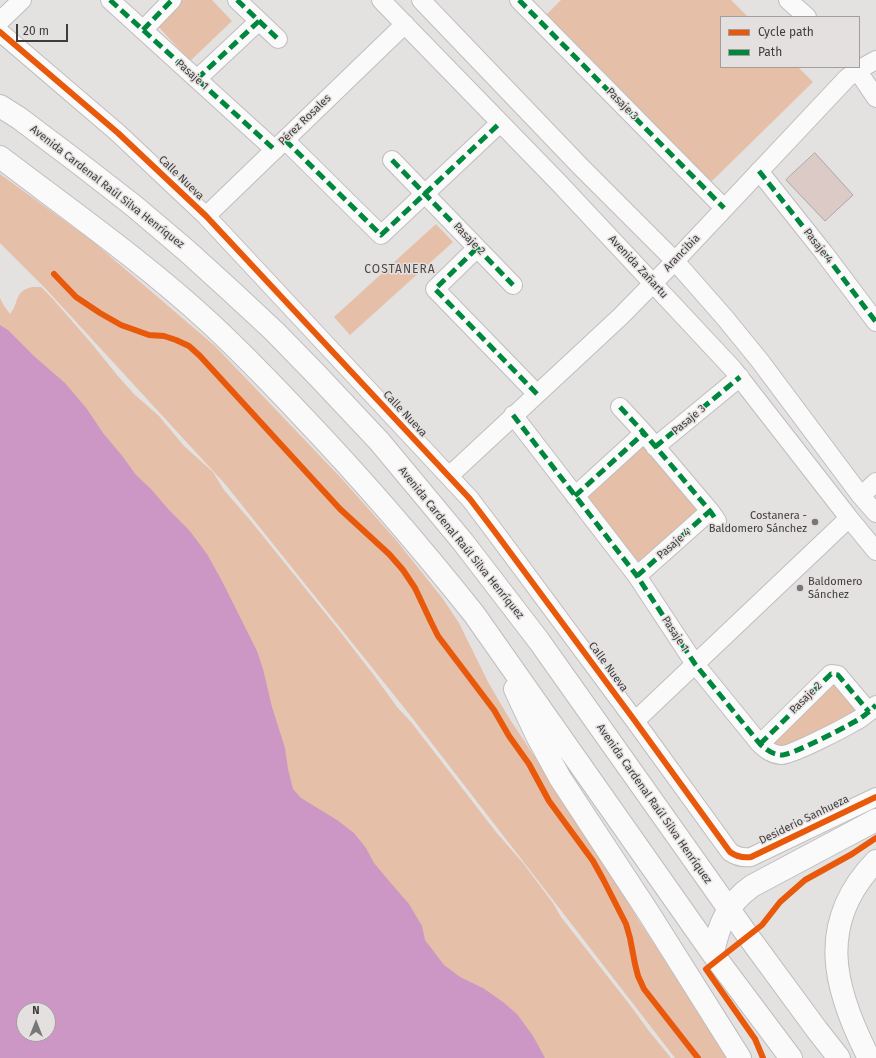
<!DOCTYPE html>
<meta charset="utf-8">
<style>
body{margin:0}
#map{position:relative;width:876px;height:1058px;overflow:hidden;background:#e4e1e1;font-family:"Fira Sans",sans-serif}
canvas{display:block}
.legend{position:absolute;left:720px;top:16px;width:140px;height:52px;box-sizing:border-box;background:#e5e0e0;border:1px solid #a29e9e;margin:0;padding:5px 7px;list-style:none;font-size:12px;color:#3e3c3c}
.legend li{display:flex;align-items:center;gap:8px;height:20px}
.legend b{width:20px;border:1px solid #a29e9e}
.north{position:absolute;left:16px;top:1002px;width:40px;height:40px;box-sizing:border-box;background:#e5e0e0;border:1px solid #a29e9e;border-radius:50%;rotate:0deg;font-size:11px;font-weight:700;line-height:16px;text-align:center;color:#3e3c3c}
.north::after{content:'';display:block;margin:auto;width:14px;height:18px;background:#787676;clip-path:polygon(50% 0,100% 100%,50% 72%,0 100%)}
.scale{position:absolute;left:16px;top:24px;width:52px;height:18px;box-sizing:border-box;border:2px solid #3e3c3c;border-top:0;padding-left:5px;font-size:12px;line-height:14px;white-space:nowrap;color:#3e3c3c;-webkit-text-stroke:3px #e5e0e0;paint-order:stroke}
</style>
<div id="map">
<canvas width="876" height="1058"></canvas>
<ul class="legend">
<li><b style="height:5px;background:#e8590c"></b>Cycle path</li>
<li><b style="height:5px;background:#00873e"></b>Path</li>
</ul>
<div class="north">N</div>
<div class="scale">20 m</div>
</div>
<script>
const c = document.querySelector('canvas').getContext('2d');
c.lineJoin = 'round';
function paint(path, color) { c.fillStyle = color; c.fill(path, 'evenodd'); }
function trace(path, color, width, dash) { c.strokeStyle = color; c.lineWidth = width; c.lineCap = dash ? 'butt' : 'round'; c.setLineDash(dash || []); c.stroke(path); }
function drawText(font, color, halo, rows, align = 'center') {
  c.font = font + ' "Fira Sans",sans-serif'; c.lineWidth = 3; c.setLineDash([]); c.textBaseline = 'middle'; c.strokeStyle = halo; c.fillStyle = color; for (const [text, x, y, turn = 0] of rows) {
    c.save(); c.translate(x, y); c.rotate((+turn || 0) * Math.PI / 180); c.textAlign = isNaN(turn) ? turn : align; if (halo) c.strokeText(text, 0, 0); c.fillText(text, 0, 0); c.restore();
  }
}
const green = new Path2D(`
 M 182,0 L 212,0 L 232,21 L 190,61 L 156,24 Z
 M 561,0 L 731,0 L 748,17 L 721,17 L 721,67 L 798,67 L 813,82 L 711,182 L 545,16 Z
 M 0,174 L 91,240 L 215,346 L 342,479 L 396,540 L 443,599 L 459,623 L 488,682 L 509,718 L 602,858 L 639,921 L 701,1015 L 728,1058 L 675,1058 L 410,715 L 225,484 L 45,288 L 0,243 Z
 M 436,224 L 453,242 L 350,335 L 334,317 Z
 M 32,287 L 41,287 L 52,298 L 92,344 L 117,375 L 134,394 L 159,416 L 184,446 L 213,472 L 224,490 L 250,520 L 338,629 L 373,674 L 397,707 L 411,722 L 496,832 L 523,863 L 553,903 L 561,917 L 630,1005 L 649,1031 L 671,1058 L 0,1058 L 0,298 L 4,306 L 10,314 C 20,302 13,292 32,287 ZM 24,1010 L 48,1010 L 48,1034 L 24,1034 Z
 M 644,433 L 710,511 L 637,576 L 575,496 Z
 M 831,674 L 869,712 L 797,750 L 760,744 Z`);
const water = new Path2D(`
 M 0,325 L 8,330 L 35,357 L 65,383 L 87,409 L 103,433 L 123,457 L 136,475 L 151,489 L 169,510 L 189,530 L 207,554 L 222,581 L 257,651 L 263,669 L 272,707 L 285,748 L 288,769 L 293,789 L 301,798 L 337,820 L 354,833 L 366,848 L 374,863 L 389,881 L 409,904 L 422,926 L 425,940 L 444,965 L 460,977 L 483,988 L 503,1002 L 517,1014 L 533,1036 L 545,1058 L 0,1058 ZM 24,1010 L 48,1010 L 48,1034 L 24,1034 Z`);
const building = new Path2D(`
 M 815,153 L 853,195 L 825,221 L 786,180 Z`);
const minor = new Path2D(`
 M 110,0 L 275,150
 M 237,0 L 278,39
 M 381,0 L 559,183 L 733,369 L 849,518 L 876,551
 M 421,0 L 580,166 L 675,261 L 725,318 L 760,361 L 861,496 L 876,513
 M 519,0 L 724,208
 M 788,0 L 807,17
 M 0,21 L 22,0
 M 143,30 L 172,0
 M 0,32 L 118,133 L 206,216 L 470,499 L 495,532 L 635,721 L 730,852 C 737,857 743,858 751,857 L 876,797
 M 855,67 L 876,98
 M 197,79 L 259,21
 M 285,140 L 381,235 L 500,123
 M 392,160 L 513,285
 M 759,171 L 824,253 L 876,322
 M 206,216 L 405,24
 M 477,248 L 435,289 L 537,394
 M 620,407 L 644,433 L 710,511 L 717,521
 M 513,415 L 637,576 L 695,664 L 760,744 C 767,750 771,754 781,755 C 790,756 844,728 854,722 C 862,718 869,712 876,705
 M 655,447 L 740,377
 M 449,476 L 620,317 L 675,261 L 847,78 L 858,70 L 876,60
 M 575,496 L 644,433
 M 861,496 L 876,482
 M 637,576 L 710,511
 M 635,721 L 849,518
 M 760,744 L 831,674 L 838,675 L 869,712`);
const major = new Path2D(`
 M 0,106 L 19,118 L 80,164 L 134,206 L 187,251 L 231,291 L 274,331 L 315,373 L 379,441 L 463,542 L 539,641 L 748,936 L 817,1030 L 839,1058
 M 0,157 C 71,211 145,263 211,324 C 242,353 272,384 302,416 C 362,479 419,545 474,614 L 713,954 L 791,1058
 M 515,689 L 537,736 L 560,778 L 648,912 L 740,1058
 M 713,954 C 718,925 728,903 752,886 L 876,820
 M 869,1058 C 833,988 816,923 876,861`);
const quiet = new Path2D(`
 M 110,0 L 275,150
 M 237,0 L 278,39
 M 519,0 L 724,208
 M 143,30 L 172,0
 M 197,79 L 259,21
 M 285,140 L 381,235 L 500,123
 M 392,160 L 513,285
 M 759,171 L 824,253 L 876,322
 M 477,248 L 435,289 L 537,394
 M 620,407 L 644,433 L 710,511 L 717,521
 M 513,415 L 637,576 L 695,664 L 760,744 C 767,750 771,754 781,755 C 790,756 844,728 854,722 C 862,718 869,712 876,705
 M 655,447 L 740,377
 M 575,496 L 644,433
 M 637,576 L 710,511
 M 760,744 L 831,674 L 838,675 L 869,712`);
const cycleway = new Path2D(`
 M 0,32 L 118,133 L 206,216 L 470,499 L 495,532 L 635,721 L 730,852 C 737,857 743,858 751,857 L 876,797
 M 54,274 L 76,297 L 100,313 L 121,325 L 149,335 L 164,336 L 176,340 L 189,346 L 200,356 L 340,509 L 389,554 L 403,570 L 415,588 L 431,622 L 438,636 L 494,710 L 509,736 L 529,764 L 549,801 L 593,861 L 603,879 L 626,924 L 630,938 L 635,964 L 638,976 L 644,989 L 698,1058
 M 763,1058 L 755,1039 L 706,969 L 762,925 L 780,902 L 805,880 L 852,854 L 876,838`);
const markers = [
 [815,522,4,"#787676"],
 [800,588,4,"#787676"]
];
const streetNames = [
 ["Pasaje 1",192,75,42],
 ["Pasaje 3",622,104,45],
 ["Pérez Rosales",305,120,-44],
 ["Calle Nueva",181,178,44],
 ["Avenida Cardenal Raúl Silva Henríquez",107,187,38],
 ["Pasaje 2",469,239,46],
 ["Pasaje 4",818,246,52],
 ["Arancibia",682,253,-46],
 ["Avenida Zañartu",638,267,47],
 ["Calle Nueva",405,414,47],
 ["Pasaje 3",689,420,-40],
 ["Avenida Cardenal Raúl Silva Henríquez",461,543,51],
 ["Pasaje 4",674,544,-41],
 ["Pasaje 1",675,634,57],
 ["Calle Nueva",608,667,54],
 ["Pasaje 2",806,698,-45],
 ["Avenida Cardenal Raúl Silva Henríquez",654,804,55],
 ["Desiderio Sanhueza",804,820,-26]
];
const poiNames = [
 ["Costanera -",807,516],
 ["Baldomero Sánchez",807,529],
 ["Baldomero",808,582,"left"],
 ["Sánchez",808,595,"left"]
];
const neighbourhoodNames = [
 ["COSTANERA",400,270]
];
paint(green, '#e5bfa8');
paint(water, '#cc97c5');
paint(building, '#dccac7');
trace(building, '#a8a6a5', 1);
trace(minor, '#bfbdbd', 20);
trace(major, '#bfbdbd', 24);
trace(minor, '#fbfafa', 18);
trace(major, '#fbfafa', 22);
trace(quiet, '#00873e', 5, [10, 5]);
trace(cycleway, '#e8590c', 6);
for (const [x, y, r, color] of markers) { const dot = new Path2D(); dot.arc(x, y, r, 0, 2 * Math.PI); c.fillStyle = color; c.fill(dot); trace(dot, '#e5e0e0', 1.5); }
drawText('11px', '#3e3c3c', '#e5e0e0', streetNames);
drawText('11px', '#3e3c3c', '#e5e0e0', poiNames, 'right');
c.letterSpacing = '1px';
drawText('12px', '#4e4949', '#e5e0e0', neighbourhoodNames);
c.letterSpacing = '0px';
</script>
